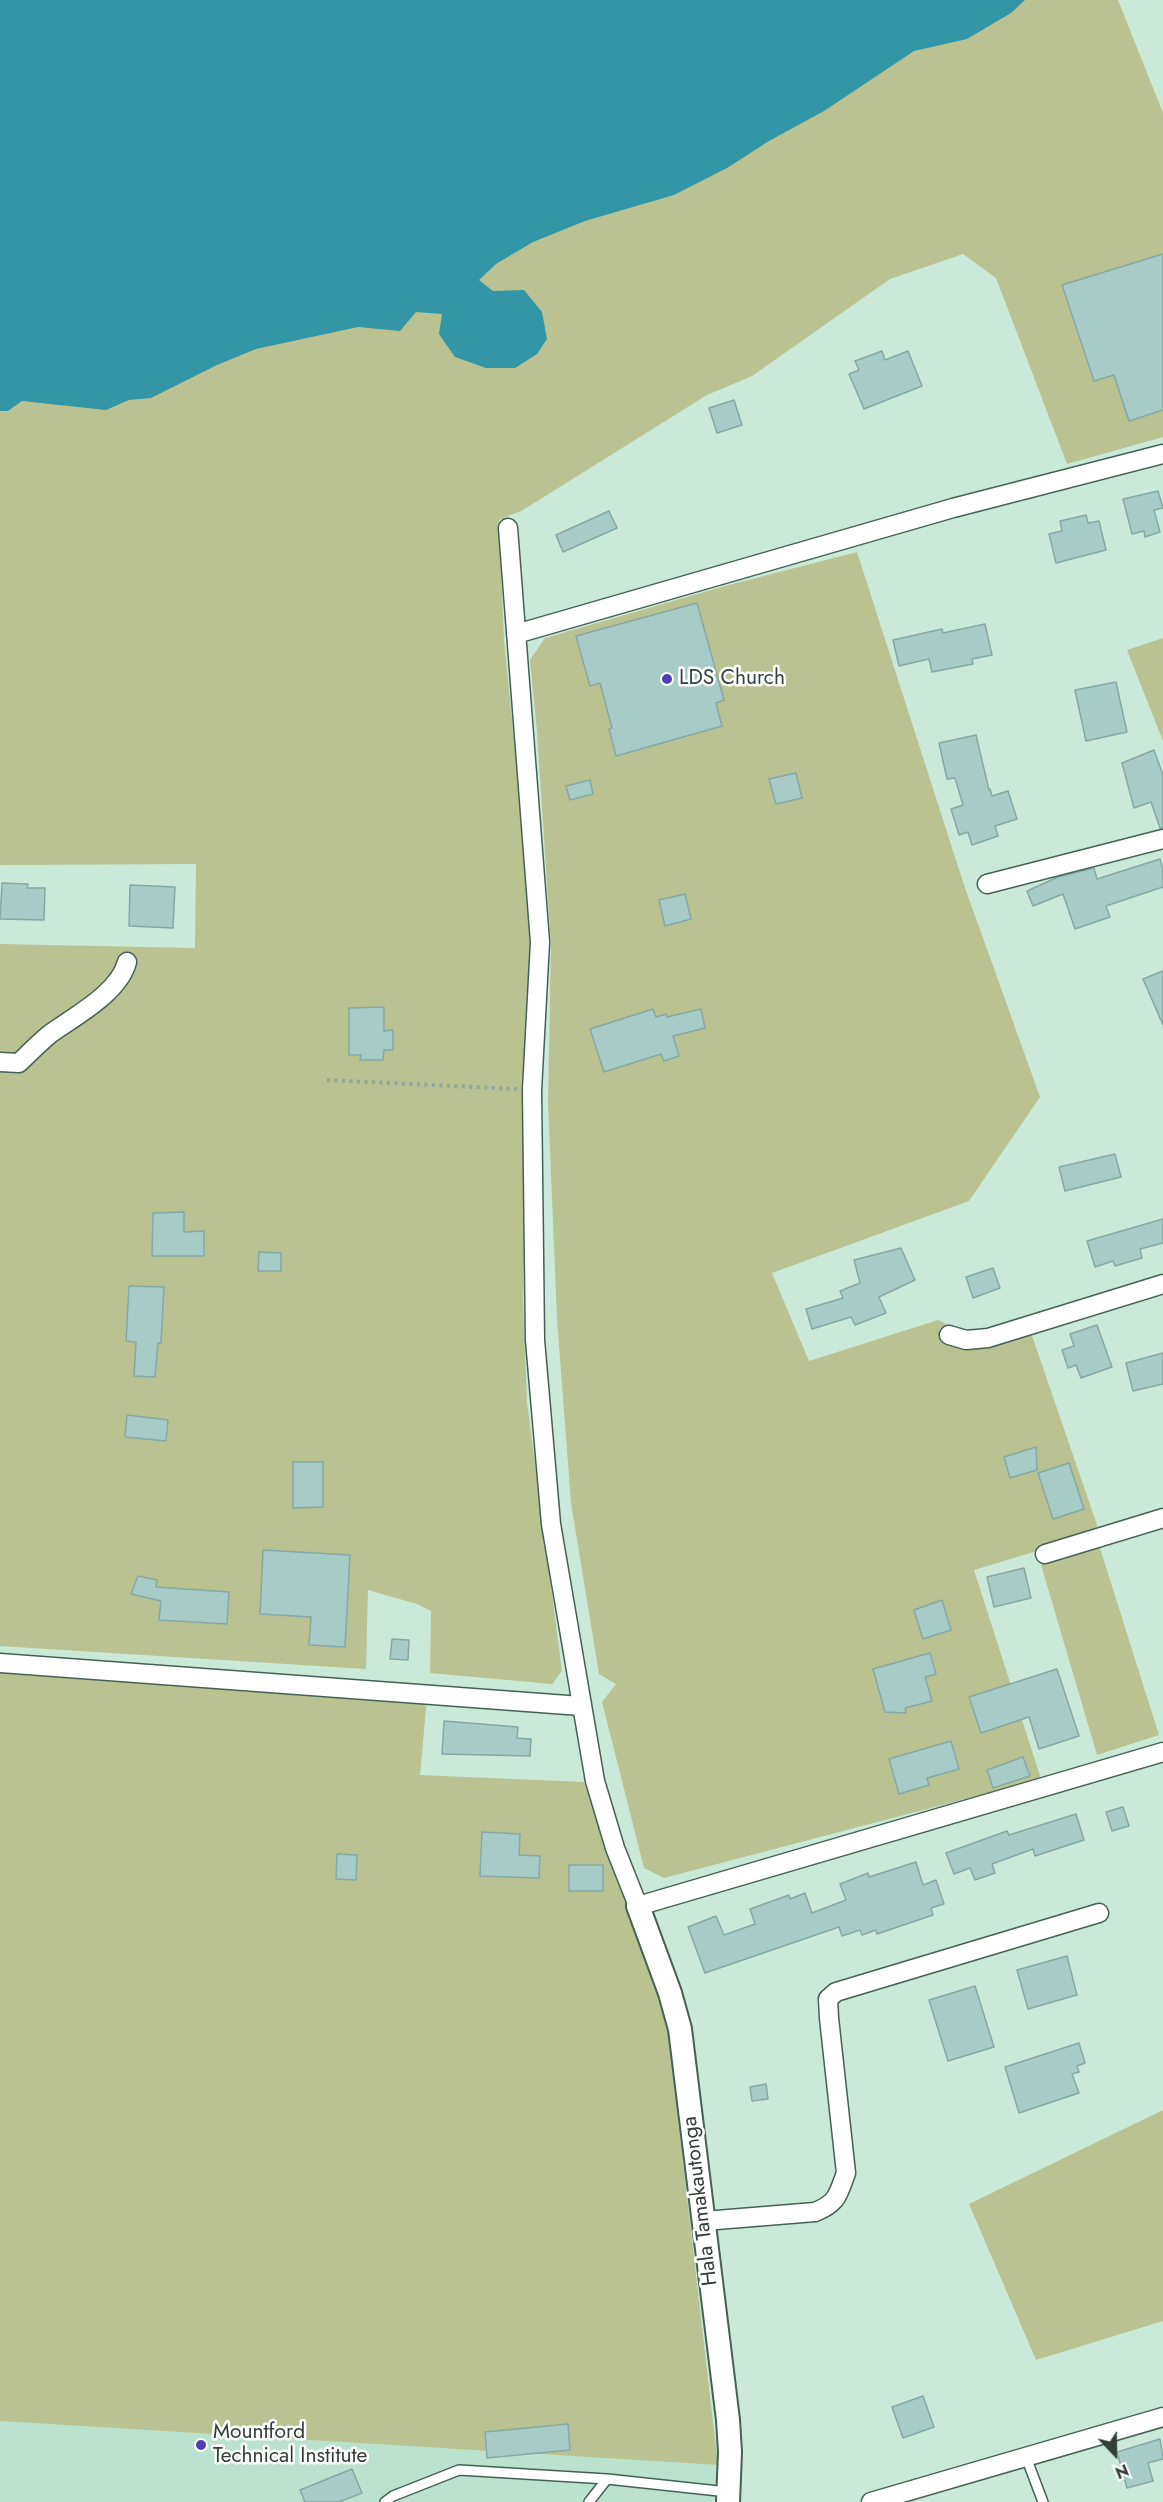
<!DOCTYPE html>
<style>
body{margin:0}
#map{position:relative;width:1163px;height:2502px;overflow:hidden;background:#cae9d9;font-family:Jost,sans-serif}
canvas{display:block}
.north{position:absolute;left:1085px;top:2424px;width:60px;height:60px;-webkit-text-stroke:4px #fff;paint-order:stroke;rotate:158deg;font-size:16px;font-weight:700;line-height:24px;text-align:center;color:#323e38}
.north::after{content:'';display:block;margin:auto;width:21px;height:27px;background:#323e38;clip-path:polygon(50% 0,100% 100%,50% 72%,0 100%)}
</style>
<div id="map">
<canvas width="1163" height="2502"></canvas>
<div class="north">N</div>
</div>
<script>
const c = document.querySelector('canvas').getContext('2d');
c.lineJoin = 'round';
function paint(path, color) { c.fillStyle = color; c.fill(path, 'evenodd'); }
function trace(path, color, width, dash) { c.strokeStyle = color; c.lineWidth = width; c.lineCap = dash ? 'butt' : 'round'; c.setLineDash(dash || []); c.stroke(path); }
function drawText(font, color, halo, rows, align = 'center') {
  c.font = font + ' Jost,sans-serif'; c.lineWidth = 5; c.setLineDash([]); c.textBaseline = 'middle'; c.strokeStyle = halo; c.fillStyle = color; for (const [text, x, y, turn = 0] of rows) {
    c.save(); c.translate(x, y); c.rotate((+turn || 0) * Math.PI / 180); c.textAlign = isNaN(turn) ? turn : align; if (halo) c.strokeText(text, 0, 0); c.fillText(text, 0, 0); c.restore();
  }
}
const built = new Path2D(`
 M 0,2421 L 718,2465 L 714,2502 L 0,2502 Z`);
const green = new Path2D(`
 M 847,0 L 1118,0 L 1163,113 L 1163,437 L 1067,464 L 996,278 L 963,254 L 890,279 L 752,376 L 707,395 L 523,510 L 499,520 L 504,640 L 526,859 L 530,941 L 523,1299 L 527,1402 L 562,1671 L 552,1684 L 430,1673 L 431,1611 L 417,1604 L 368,1590 L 366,1669 L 0,1646 L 0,944 L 195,948 L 196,864 L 0,865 L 0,316 Z
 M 857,552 L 964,885 L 1040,1097 L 969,1201 L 772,1273 L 809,1361 L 938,1320 L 967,1335 L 1027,1321 L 1097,1525 L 1099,1545 L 1159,1735 L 1097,1755 L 1037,1551 L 974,1570 L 1041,1779 L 664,1878 L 644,1868 L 602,1702 L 616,1684 L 599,1674 L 571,1503 L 557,1319 L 548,1103 L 551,945 L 537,732 L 530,660 L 545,638 L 725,586 Z
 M 1163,638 L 1163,741 L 1127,650 Z
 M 0,1670 L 427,1698 L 420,1775 L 584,1782 L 625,1898 L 662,1980 L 718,2465 L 0,2421 Z
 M 1163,2110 L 1163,2321 L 1036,2360 L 969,2204 Z`);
const water = new Path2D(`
 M 0,0 L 1025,0 L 1011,13 L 967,39 L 914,51 L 824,111 L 769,141 L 727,168 L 674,195 L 585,221 L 533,242 L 496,264 L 479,280 L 493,291 L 524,290 L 542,312 L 547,339 L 537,354 L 515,368 L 486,368 L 455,357 L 439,334 L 442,314 L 416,312 L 400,331 L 358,327 L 256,349 L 217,365 L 151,398 L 129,400 L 106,410 L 22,401 L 8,411 L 0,411 Z`);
const building = new Path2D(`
 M 1163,254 L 1163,410 L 1129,421 L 1114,375 L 1094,381 L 1062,285 Z
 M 882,351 L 885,360 L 908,351 L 922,386 L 864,409 L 849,374 L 859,370 L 855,361 Z
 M 734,400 L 742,425 L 717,433 L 709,408 Z
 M 1158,491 L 1163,508 L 1154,510 L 1160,532 L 1145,537 L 1144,531 L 1132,534 L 1123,499 Z
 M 609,511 L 617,528 L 563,552 L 556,535 Z
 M 1086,515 L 1088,523 L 1099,521 L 1106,550 L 1056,563 L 1049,534 L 1062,531 L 1060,521 Z
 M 697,603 L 724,700 L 716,703 L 722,726 L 616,756 L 609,729 L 612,728 L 600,683 L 590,686 L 576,636 Z
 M 985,624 L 992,655 L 972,659 L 973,664 L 932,672 L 929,659 L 899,666 L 893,640 L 942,629 L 943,633 Z
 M 1116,682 L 1127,732 L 1086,741 L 1075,690 Z
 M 976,735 L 989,790 L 990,789 L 992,796 L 1008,791 L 1017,819 L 995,826 L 998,836 L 972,845 L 968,832 L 959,835 L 951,809 L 963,805 L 955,778 L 947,779 L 939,743 Z
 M 1154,750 L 1163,775 L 1163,828 L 1160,828 L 1151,802 L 1134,808 L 1122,763 Z
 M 796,773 L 802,798 L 776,804 L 769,779 Z
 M 590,780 L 593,794 L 570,800 L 566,786 Z
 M 1160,859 L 1163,870 L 1163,887 L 1106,906 L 1110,917 L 1075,929 L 1063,894 L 1033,906 L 1027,891 L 1058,877 L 1094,868 L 1097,879 Z
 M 2,883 L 28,884 L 27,888 L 45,888 L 44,920 L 0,919 Z
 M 130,885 L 175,887 L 173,928 L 129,926 Z
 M 685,894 L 691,919 L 665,926 L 659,900 Z
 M 1163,971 L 1163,1025 L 1143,979 Z
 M 384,1007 L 384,1031 L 393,1030 L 393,1050 L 384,1050 L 383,1060 L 360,1060 L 361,1055 L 349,1055 L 349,1008 Z
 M 653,1009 L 656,1017 L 666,1014 L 667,1017 L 701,1009 L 705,1028 L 673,1036 L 679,1056 L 664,1061 L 661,1054 L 604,1072 L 590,1029 Z
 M 1115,1154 L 1121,1177 L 1065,1191 L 1059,1167 Z
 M 184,1212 L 184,1232 L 204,1231 L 204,1256 L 152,1256 L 153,1213 Z
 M 1163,1219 L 1163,1243 L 1140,1249 L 1142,1258 L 1115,1266 L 1113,1261 L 1095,1267 L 1087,1241 Z
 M 901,1248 L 915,1280 L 879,1297 L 886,1313 L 855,1325 L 851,1317 L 812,1329 L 806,1309 L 843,1298 L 840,1291 L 860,1283 L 854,1260 Z
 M 259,1252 L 281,1253 L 281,1271 L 258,1271 Z
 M 993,1268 L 1000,1288 L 973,1298 L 966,1277 Z
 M 129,1286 L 164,1287 L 161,1343 L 158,1343 L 155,1377 L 134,1376 L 136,1342 L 126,1341 Z
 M 1097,1325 L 1112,1367 L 1081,1378 L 1076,1365 L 1068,1368 L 1062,1350 L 1074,1346 L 1070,1334 Z
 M 1163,1353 L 1163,1384 L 1133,1391 L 1126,1363 Z
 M 127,1415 L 168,1420 L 166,1441 L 125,1437 Z
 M 1036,1447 L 1037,1470 L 1010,1478 L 1004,1457 Z
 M 293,1462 L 323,1462 L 323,1507 L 293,1508 Z
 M 1069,1463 L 1084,1509 L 1053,1519 L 1038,1473 Z
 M 263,1550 L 350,1555 L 345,1647 L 309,1645 L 311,1617 L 260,1614 Z
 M 1024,1568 L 1031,1598 L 994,1607 L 987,1577 Z
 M 138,1576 L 157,1580 L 156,1587 L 229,1592 L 227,1624 L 159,1620 L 161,1601 L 131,1594 Z
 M 942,1600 L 951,1630 L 923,1639 L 914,1610 Z
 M 392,1639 L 409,1640 L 408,1660 L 390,1659 Z
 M 930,1653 L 936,1674 L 925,1677 L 932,1701 L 905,1708 L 906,1713 L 885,1712 L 873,1669 Z
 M 1057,1669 L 1079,1736 L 1039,1749 L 1029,1717 L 981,1733 L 969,1697 Z
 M 444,1721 L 518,1727 L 517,1738 L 531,1739 L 530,1756 L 442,1754 Z
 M 951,1741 L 959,1769 L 927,1778 L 929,1785 L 899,1794 L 889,1759 Z
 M 1023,1757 L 1030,1776 L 993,1788 L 987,1770 Z
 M 1123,1807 L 1129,1826 L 1112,1831 L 1106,1812 Z
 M 1076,1814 L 1084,1840 L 1035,1856 L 1033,1849 L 992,1864 L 995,1873 L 975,1880 L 970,1868 L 954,1874 L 946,1853 L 1007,1831 L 1009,1835 Z
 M 482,1832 L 520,1834 L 519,1855 L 540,1856 L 539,1878 L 480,1876 Z
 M 337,1854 L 357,1855 L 356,1880 L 336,1879 Z
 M 916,1862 L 923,1885 L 936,1880 L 944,1904 L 931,1908 L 933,1915 L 877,1934 L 876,1930 L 862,1935 L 860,1930 L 842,1936 L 839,1927 L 705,1973 L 688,1927 L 716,1916 L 724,1935 L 755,1924 L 750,1909 L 789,1895 L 790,1899 L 805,1893 L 812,1913 L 846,1900 L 840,1884 L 868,1873 L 869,1877 Z
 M 569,1865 L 603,1865 L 603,1891 L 569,1891 Z
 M 1067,1956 L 1077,1995 L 1028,2009 L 1017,1970 Z
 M 975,1986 L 994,2047 L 948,2061 L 929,2000 Z
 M 1079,2043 L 1085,2063 L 1077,2066 L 1079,2072 L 1072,2074 L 1079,2093 L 1019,2113 L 1005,2067 Z
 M 766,2084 L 768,2099 L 752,2101 L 750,2087 Z
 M 923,2396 L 934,2427 L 903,2438 L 892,2407 Z
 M 568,2424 L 570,2450 L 487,2458 L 485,2432 Z
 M 1160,2439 L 1163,2459 L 1148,2463 L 1153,2481 L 1127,2488 L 1117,2452 Z
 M 352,2469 L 362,2493 L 339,2502 L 305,2502 L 300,2490 Z`);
const path = new Path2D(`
 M 327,1080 L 517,1089`);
const service = new Path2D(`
 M 1026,2457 L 1043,2502
 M 385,2502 L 393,2496 L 459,2470 L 607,2479 L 728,2492
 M 589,2502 L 607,2479`);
const minor = new Path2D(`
 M 508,528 L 540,942 L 532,1090 L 535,1340 L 551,1524 L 595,1781 L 615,1848 L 638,1906 L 1163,1752
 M 516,634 L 953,508 L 1163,454
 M 987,884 L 1163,839
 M 0,1062 L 19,1063 C 29,1053 39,1043 50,1034 C 75,1016 119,993 127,962
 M 949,1335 L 966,1340 L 988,1338 L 1163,1284
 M 1045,1554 L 1163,1518
 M 0,1663 L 581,1706
 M 704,2221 L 815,2212 C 838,2203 838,2194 846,2173 L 829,2018 L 828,1999 L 836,1992 L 1099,1913
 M 871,2502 L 1163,2417`);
const tertiary = new Path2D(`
 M 638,1906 L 670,1993 L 680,2029 L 728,2420 L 730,2452 L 728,2502`);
const markers = [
 [667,679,6,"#4f3fb6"],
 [201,2445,6,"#4f3fb6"]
];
const poiNames = [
 ["LDS Church",679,679],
 ["Mountford",213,2433],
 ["Technical Institute",213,2457]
];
const streetNames = [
 ["Hala Tamakautonga",701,2201,-97]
];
paint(built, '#bae2ce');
paint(green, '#bbc292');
paint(water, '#3296a6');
paint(building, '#a7ccc7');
trace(building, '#85a9a5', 1.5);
trace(service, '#456154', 12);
trace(minor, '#456154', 21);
trace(tertiary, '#456154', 26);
trace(path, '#91a89c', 4, [3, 4.5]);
trace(service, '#fff', 9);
trace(minor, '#fff', 18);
trace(tertiary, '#fff', 22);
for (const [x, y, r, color] of markers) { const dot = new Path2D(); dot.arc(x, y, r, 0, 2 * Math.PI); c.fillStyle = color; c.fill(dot); trace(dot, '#fff', 2); }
drawText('21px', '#323e38', '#fff', poiNames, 'left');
drawText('21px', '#323e38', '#fff', streetNames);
</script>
